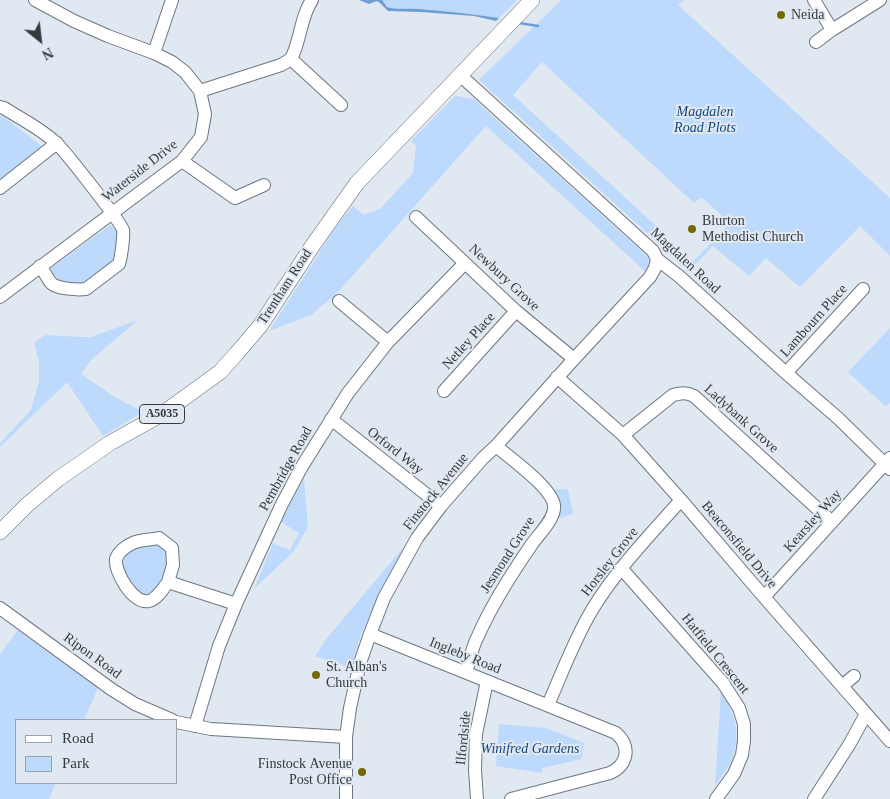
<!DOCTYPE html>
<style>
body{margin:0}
#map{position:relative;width:890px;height:799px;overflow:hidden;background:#e0e8f2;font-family:Georgia,serif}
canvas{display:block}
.legend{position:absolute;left:15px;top:719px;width:162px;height:65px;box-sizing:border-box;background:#e0e8f2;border:1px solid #9ca2a9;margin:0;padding:6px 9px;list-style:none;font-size:15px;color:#35393c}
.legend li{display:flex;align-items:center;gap:10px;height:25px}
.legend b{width:25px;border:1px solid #9ca2a9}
.north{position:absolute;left:15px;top:15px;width:50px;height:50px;-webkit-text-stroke:4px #e0e8f2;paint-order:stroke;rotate:151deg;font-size:14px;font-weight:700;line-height:20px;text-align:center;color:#35393c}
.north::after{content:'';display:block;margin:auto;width:18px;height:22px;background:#35393c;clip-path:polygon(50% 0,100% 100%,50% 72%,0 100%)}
</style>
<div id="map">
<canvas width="890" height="799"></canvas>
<ul class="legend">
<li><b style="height:6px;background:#fff"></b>Road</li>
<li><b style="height:14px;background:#bddafd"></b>Park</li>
</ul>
<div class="north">N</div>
</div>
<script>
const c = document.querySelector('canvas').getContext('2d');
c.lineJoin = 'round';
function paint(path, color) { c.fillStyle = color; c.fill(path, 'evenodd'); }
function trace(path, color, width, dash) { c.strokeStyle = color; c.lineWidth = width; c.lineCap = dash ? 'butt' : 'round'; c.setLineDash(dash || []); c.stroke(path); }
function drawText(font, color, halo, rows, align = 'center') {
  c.font = font + ' Georgia,serif'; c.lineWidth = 4; c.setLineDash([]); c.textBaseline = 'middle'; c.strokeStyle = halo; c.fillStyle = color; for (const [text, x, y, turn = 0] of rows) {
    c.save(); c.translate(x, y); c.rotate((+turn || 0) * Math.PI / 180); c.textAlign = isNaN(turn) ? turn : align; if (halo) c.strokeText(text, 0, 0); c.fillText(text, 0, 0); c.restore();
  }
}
const green = new Path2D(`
 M 382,0 L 517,0 L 499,18 C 472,14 446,11 419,9 C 408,8 397,10 387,7 Z
 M 561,0 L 684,0 L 678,5 L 890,198 L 890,256 L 860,226 L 800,287 L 766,258 L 749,276 L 713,246 L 688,272 L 685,270 L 730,223 L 701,197 L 694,203 L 542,62 L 513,95 L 664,233 L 656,241 L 479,80 Z
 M 455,96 L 474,99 L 648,257 L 649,264 L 647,273 L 486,126 L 337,293 L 311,315 L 269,331 L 336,227 L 353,206 L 364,215 L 381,208 L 413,173 L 416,146 L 411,141 Z
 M 0,116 L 4,117 L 44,148 L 0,182 Z
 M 110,225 L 119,232 L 115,260 L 82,285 L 55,283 L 51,268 Z
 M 138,320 L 92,359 L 81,374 L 113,396 L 143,412 L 103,436 L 67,382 L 0,447 L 0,443 L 31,410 L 39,381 L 39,363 L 34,342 L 46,335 L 80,337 L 91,337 Z
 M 890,328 L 890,403 L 886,407 L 848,372 Z
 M 304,478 L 308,527 L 293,552 L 254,589 L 273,543 L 290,550 L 299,533 L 281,522 Z
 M 568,489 L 573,514 L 555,519 C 560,505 563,502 552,490 Z
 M 152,542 L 170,549 L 166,581 L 143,600 L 118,568 L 121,554 Z
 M 407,543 L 385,583 L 360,637 L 351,668 L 315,656 L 328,637 Z
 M 18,630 L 98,688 L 84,720 L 16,720 L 16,783 L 56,783 L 49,799 L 0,799 L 0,654 Z
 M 721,689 C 734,713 743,737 730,763 C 726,771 720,778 715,786 Z
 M 499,724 L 546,728 L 584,743 L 582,759 L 542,768 L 542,773 L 496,766 Z`);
const water = new Path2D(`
 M 359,0 L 382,0 L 387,7 C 397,10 408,8 419,9 C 446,11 472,14 499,18 L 496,21 L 474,16 L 421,12 L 388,11 L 380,3 L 377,1 L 369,4 Z`);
const stream = new Path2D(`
 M 519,23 L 538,26`);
const minor = new Path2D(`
 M 814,0 L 832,30 L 816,42
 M 832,30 L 880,0
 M 154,53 L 172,0
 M 291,59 L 341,105
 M 291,59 C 301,40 300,18 312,0
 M 460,75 L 653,251 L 657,259 L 680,277 L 786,373 L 839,419 L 890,469
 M 200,91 L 281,65 L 291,59
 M 0,107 L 4,108 C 21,119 40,128 55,142 C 63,148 122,224 123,230 C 124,237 121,258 119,264 L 86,289 C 78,290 57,289 51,283 C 47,278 44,271 40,266
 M 182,161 L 235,198 L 264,185
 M 0,188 L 57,143
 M 416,217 L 516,311 L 574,359
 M 0,297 L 182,161 L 201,137 L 205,114 L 200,91 L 185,72 L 172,62 L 154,53 L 108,36 L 74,21 L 35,0
 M 339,301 L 388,342
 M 786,373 L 863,289
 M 557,377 L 623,435 L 681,500 L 764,597 L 890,741
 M 444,391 L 516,311
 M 331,419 L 441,506
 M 623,435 L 673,395 C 681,393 686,392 694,396 L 832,522
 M 621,568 L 723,683 L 739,708 L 744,724 L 744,741 L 742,755 L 734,774 L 716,799
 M 168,582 L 173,565 L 172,548 L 159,538 C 151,540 141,539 133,543 C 126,546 118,552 116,559 C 114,571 133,605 149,601 C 157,599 163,589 168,582 L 236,604
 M 764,597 L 890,458
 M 0,608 L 111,689 L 135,704 L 172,720
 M 370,634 L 616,733 C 631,746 628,765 610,773 L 511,799
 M 466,672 C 470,660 472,647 478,636 C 492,604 512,573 532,544 C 539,534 556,518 554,505 C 551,487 511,459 496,446
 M 842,686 L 854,676
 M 548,705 C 562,673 574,640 592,610 C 616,570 650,535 681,500
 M 176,722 L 211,729 L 346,737
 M 195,726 L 219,646 L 236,604 L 281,506 L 301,468 L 348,393 L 388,342 L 465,263
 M 346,799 L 346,737 L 350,708 L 360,663 L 370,634 L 384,598 L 417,538 L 441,506 L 483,458 L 496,446 L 574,359 L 650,277 L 655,268 L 657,259
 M 477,799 L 475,770 L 476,734 L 487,681
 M 814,799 L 849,745 L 866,714`);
const major = new Path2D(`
 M 0,532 L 27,505 L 58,479 L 110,443 L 162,414 L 220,372 L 237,353 L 260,326 L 313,245 L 357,183 L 532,0`);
const markers = [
 [781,15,5,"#736900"],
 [692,229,5,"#736900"],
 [316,675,5,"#736900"],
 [362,772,5,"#736900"]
];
const shields = [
 [162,414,45]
];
const shieldNames = [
 ["A5035",162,414]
];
const poiNames = [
 ["Neida",791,15],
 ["Blurton",702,221],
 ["Methodist Church",702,237],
 ["St. Alban's",326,667],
 ["Church",326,683],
 ["Finstock Avenue",352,764,"right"],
 ["Post Office",352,780,"right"]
];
const parkNames = [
 ["Magdalen",705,112],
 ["Road Plots",705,128],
 ["Winifred Gardens",530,749]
];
const streetNames = [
 ["Waterside Drive",140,171,-38],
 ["Magdalen Road",685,261,43],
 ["Newbury Grove",504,278,43],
 ["Trentham Road",285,287,-57],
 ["Lambourn Place",814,321,-48],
 ["Netley Place",469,341,-48],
 ["Ladybank Grove",741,419,42],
 ["Orford Way",395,451,38],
 ["Pembridge Road",286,469,-61],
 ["Finstock Avenue",436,492,-51],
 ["Kearsley Way",813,521,-48],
 ["Beaconsfield Drive",739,545,50],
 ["Jesmond Grove",508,555,-57],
 ["Horsley Grove",610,562,-52],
 ["Hatfield Crescent",715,654,51],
 ["Ripon Road",92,656,36],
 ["Ingleby Road",465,656,22],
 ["Ilfordside",464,738,-84]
];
paint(green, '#bddafd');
paint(water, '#6e9dd3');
trace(stream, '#6e9dd3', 2.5);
trace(minor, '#6f767f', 14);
trace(major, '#6f767f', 16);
trace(minor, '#fff', 12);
trace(major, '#fff', 15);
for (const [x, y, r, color] of markers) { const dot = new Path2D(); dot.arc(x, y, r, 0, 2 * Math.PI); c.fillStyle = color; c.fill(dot); trace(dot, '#e0e8f2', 2); }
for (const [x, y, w] of shields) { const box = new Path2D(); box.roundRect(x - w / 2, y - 9.5, w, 19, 4); c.fillStyle = '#e0e8f2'; c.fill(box); trace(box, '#35393c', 1); }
drawText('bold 12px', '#35393c', null, shieldNames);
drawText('14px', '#35393c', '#e0e8f2', poiNames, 'left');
drawText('italic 14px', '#164678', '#e0e8f2', parkNames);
drawText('14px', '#35393c', '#e0e8f2', streetNames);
</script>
